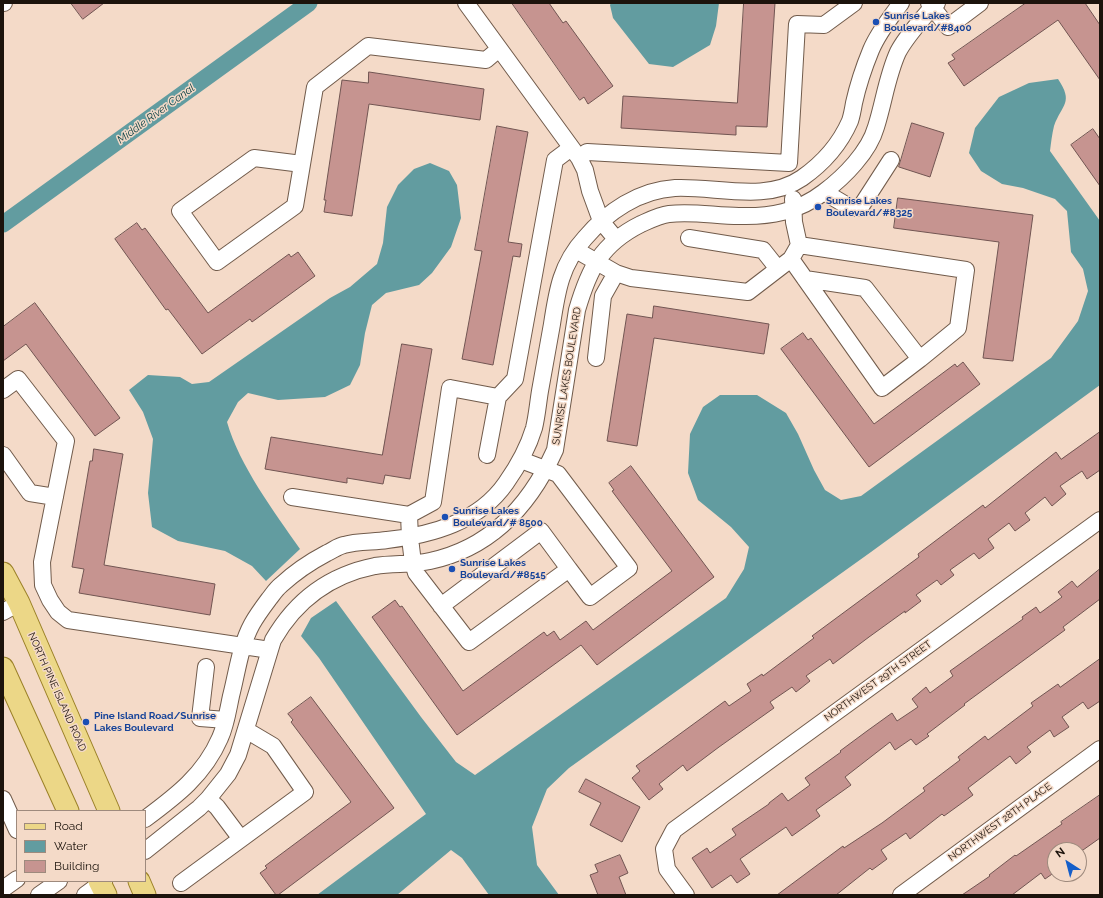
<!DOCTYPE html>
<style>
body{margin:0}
#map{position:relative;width:1103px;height:898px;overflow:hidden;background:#f4dac8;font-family:Raleway,sans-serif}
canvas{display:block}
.frame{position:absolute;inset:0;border:4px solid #1c130c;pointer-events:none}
.legend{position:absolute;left:16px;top:810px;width:130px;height:72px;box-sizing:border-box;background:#f4dac8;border:1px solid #9e8a7d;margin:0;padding:5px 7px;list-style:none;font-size:12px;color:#1c130c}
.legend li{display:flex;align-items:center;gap:8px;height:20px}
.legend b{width:20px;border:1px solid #9e8a7d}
.north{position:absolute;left:1047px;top:842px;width:40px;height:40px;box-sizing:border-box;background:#f4dac8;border:1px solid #9e8a7d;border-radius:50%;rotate:324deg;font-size:11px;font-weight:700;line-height:16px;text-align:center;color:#1c130c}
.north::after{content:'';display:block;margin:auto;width:14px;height:18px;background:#155ec9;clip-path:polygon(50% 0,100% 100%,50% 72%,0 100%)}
</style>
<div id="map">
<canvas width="1103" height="898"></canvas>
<div class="frame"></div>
<ul class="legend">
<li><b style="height:5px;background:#ecd787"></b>Road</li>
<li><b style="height:11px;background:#629ca0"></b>Water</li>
<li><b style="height:11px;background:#c69490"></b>Building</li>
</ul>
<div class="north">N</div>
</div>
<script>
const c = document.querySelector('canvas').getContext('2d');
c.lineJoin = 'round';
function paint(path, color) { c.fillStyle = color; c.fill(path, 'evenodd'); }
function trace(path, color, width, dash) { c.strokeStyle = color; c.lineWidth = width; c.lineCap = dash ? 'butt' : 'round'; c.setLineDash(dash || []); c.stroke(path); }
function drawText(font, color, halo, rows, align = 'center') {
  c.font = font + ' Raleway,sans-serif'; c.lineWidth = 3; c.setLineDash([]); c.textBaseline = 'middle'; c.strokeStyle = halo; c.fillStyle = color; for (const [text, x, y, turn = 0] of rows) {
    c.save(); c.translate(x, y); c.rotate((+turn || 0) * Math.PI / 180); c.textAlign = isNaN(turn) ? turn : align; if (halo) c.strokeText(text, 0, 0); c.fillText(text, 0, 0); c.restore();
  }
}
const water = new Path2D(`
 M 611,3 L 719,3 L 716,26 L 710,45 L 673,67 L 649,64 L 613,18 L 610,5 Z
 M 1058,79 C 1074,103 1062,104 1054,126 C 1052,134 1051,143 1050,151 L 1100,221 L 1100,385 L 871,552 L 569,768 L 547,789 L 532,827 L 537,865 L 559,895 L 489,895 L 462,858 L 451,850 L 397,895 L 317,895 L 426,814 L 319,658 L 301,636 L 311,618 L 336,601 L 421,717 L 456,762 L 475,775 L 726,598 L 744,569 L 749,547 L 731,527 L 698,500 L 688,473 L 690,434 L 703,407 L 720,395 L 757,395 L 786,413 L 798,434 L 814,470 L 825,490 L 841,500 L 861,496 L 1051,358 L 1078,321 L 1088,291 L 1083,269 L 1071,252 L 1067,211 L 1055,199 L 1023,188 L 1002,184 L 981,171 L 969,153 L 975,128 L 999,97 L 1029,83 Z
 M 430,163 L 449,171 L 457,185 L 461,218 L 451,247 L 432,273 L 419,285 L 386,293 L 372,305 L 365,333 L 360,365 L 350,385 L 325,397 L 278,400 L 248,393 L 238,402 L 227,422 C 239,465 275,513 300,549 L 266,581 L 252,566 L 225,551 L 178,541 L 152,527 L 148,493 L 153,439 L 143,412 L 129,390 L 148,375 L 180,377 L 192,384 L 209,382 L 330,298 L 350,287 L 377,264 L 383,243 L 387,207 L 398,185 L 414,169 Z`);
const canal = new Path2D(`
 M 3,224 L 309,3`);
const building = new Path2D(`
 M 71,3 L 104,3 L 83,19 Z
 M 512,3 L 549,3 L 563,23 L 566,21 L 613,86 L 588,104 L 584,97 L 580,100 Z
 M 744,3 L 775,3 L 767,127 L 736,126 L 736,135 L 621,128 L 623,96 L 737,103 Z
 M 1026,3 L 1085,3 L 1100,25 L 1100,80 L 1058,20 L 964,86 L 948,63 L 955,59 L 952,55 Z
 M 369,72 L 484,89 L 480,120 L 369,104 L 352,216 L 324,212 L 326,200 L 324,200 L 342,80 L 368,83 Z
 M 912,123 L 944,133 L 930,177 L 899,167 Z
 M 497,126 L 528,132 L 508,242 L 522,244 L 520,257 L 513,256 L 493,365 L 462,359 L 482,251 L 475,250 Z
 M 1093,129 L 1100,139 L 1100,186 L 1071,145 Z
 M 898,198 L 1033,215 L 1013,361 L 983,358 L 999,242 L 894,228 Z
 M 137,223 L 142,230 L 145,228 L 208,313 L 289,254 L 291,257 L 298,252 L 315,276 L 252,322 L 250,319 L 202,354 L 168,309 L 166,310 L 115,239 Z
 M 35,303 L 120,418 L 95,436 L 26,344 L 3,361 L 3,327 Z
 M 654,306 L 769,324 L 764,354 L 654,338 L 637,446 L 607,441 L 627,314 L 652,318 Z
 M 803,333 L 808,340 L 811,338 L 874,424 L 955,364 L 957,367 L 963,362 L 980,384 L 869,467 L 781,349 Z
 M 402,344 L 432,349 L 410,479 L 385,475 L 383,484 L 347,478 L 347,483 L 265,469 L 271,437 L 382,455 Z
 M 1100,432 L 1100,470 L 1087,479 L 1082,471 L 1060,486 L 1066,494 L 1052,506 L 1045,497 L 1025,513 L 1030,520 L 1015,531 L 1009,523 L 988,539 L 994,548 L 979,559 L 974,553 L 950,570 L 954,575 L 941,585 L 937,580 L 916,595 L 921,601 L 905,613 L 905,611 L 869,637 L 833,664 L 830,659 L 806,676 L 810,681 L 796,692 L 792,687 L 770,702 L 774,708 L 719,747 L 687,771 L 683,765 L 659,784 L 663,789 L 649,800 L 632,778 L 640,771 L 636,766 L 725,701 L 729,706 L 751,691 L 747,684 L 762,674 L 763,676 L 814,638 L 812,636 L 919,557 L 918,554 L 983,505 L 985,508 L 1056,452 L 1061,459 Z
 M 94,449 L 123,454 L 104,565 L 215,584 L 210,615 L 79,593 L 84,569 L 72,567 L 90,461 L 92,461 Z
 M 631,466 L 714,577 L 597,665 L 581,645 L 457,735 L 372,617 L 395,600 L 400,607 L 402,606 L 463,691 L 544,632 L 547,636 L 554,631 L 560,640 L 586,621 L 593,630 L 672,571 L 612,491 L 614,490 L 609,483 Z
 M 1100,569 L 1100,599 L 1063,627 L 1065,630 L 964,704 L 965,705 L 927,734 L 929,736 L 916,745 L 911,739 L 895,750 L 890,742 L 845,777 L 851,785 L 816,810 L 820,816 L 792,836 L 786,827 L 740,859 L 750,874 L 737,883 L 731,875 L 712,888 L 692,858 L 707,848 L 710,853 L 736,835 L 732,829 L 769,804 L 769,803 L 782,793 L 788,801 L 810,785 L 805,778 L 841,752 L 840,751 L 867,731 L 892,713 L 897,721 L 918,707 L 912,699 L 926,687 L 930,693 L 953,676 L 950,671 L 1023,619 L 1022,617 L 1036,607 L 1040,613 L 1062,597 L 1058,592 L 1072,581 L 1077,587 Z
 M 1100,659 L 1100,701 L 1088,709 L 1083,702 L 1062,717 L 1069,727 L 1054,737 L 1050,730 L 1027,747 L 1031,752 L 1016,764 L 1010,756 L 968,788 L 973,795 L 944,816 L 942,814 L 910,839 L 906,833 L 881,850 L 887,859 L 872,870 L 870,868 L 836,895 L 777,895 L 843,846 L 844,848 L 882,823 L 925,791 L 923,788 L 960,760 L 958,757 L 985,736 L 988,740 L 1033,706 L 1031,703 L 1058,684 L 1060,687 Z
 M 311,697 L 394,808 L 278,895 L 276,895 L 260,873 L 267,868 L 265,866 L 351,802 L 291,722 L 293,720 L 288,714 Z
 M 586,779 L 640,807 L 622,842 L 590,825 L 601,803 L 579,792 Z
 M 1100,795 L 1100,838 L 1083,850 L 1055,850 L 1055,872 L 1045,879 L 1041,873 L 1012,895 L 962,895 L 990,876 L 989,875 L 1015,855 L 1016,856 L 1062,824 L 1061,822 Z
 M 620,855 L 628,873 L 619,877 L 626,895 L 598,895 L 590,875 L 598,872 L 595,865 Z`);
const minor = new Path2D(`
 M 3,3 L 4,3
 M 466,3 L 579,158 L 585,170 L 590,191 L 601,221 L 616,239
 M 929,3 L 948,27 L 980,3
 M 579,158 L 587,152 L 789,163 L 797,24 L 824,25 L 854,3
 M 302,164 L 254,158 L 180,211 L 217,262 L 295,206 L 315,87 L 368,46 L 486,60 L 499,49
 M 824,192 L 851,208 L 860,208 L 891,160
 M 689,238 L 763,250 L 778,269
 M 799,245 L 966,270 L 958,328 L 920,359
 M 576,250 L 616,273 L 603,296 L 596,358
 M 791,259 L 882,388 L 920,359 L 865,288 L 805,279
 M 616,273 L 631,278 L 748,292 L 791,259 L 799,245 L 794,222 L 793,199
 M 3,390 L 18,379 L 66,441 L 42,562 L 43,585 L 50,600 L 58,612 L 68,620 L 270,650
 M 3,455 L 30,493 L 55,497
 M 487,455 L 498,397
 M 521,460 L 558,474 L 629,568 L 590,597 L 569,569
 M 292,497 L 409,515 L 410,538 L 413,563 L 416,573 L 469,642 L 569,569 L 541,531 L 441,606
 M 409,515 L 433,502 L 450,388 L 498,397 L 515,379 L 555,160 L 571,148
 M 3,612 L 19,603
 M 206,667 L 200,718 L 226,720
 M 3,799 L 17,830
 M 208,799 L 217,807 L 241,839
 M 145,819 C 176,796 204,775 220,738 C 226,725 228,710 231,696 C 237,673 240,646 252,624 C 257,615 263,607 269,599 C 273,594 276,589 281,585 C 295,572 310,562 327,553 C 332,551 338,546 344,545 C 356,541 374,542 387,540 C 432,535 479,522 506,483 C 518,466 528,448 534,428 C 537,416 538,403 540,391 C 544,369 548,346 552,324 C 557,291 561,264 585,238 C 607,212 639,190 675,188 C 716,186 766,203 802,178 C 822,164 840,144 850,121 C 852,115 853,109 854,103 C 858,85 864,67 871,50 C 878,33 890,18 901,3
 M 145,851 L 199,808 L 208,799 L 228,774 L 238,755 L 273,640 C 296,600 330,575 375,566 C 393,563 412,565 430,561 C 491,548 530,505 555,450 L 577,310 C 589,269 601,244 641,224 C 650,220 660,215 669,214 C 692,211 716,216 739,216 C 770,217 798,212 824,192 C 844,177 869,152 876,127 C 884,102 887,76 898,52 C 907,35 921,21 933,6 L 937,3
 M 181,883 L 305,792 L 273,746 L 246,730
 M 3,889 L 17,879
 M 39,895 L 59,881
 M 85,895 L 104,881
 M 686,895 L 667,869 L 664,849 L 674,830 L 1100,520
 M 901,895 L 1100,749`);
const major = new Path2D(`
 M 3,573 L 19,603 L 109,811
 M 3,668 L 68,811
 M 99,881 L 106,895
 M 139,881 L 145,895`);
const markers = [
 [876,22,4,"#1a4fb4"],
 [818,207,4,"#1a4fb4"],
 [445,517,4,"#1a4fb4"],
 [452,569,4,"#1a4fb4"],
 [86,722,4,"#1a4fb4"]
];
const transitNames = [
 ["Sunrise Lakes",884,16],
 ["Boulevard/#8400",884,28],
 ["Sunrise Lakes",826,201],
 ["Boulevard/#8325",826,213],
 ["Sunrise Lakes",453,511],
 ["Boulevard/# 8500",453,523],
 ["Sunrise Lakes",460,563],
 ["Boulevard/#8515",460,575],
 ["Pine Island Road/Sunrise",94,716],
 ["Lakes Boulevard",94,728]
];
const streetNames = [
 ["SUNRISE LAKES BOULEVARD",567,376,-81],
 ["NORTHWEST 29TH STREET",878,681,-36],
 ["NORTH PINE ISLAND ROAD",57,692,66],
 ["NORTHWEST 28TH PLACE",1000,822,-36]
];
const waterNames = [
 ["Middle River Canal",156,114,-36]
];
paint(water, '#629ca0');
trace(canal, '#629ca0', 17);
paint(building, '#c69490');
trace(building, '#715552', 1);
trace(minor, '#715b4b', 18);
trace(major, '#9b8128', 23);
trace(minor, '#fff', 16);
trace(major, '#ecd787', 21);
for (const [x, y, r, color] of markers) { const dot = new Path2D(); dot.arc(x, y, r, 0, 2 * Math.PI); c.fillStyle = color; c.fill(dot); trace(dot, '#f4dac8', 1.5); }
drawText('bold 10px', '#164399', '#f4dac8', transitNames, 'left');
drawText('10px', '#1c130c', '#f4dac8', streetNames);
drawText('italic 11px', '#084044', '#f4dac8', waterNames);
</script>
